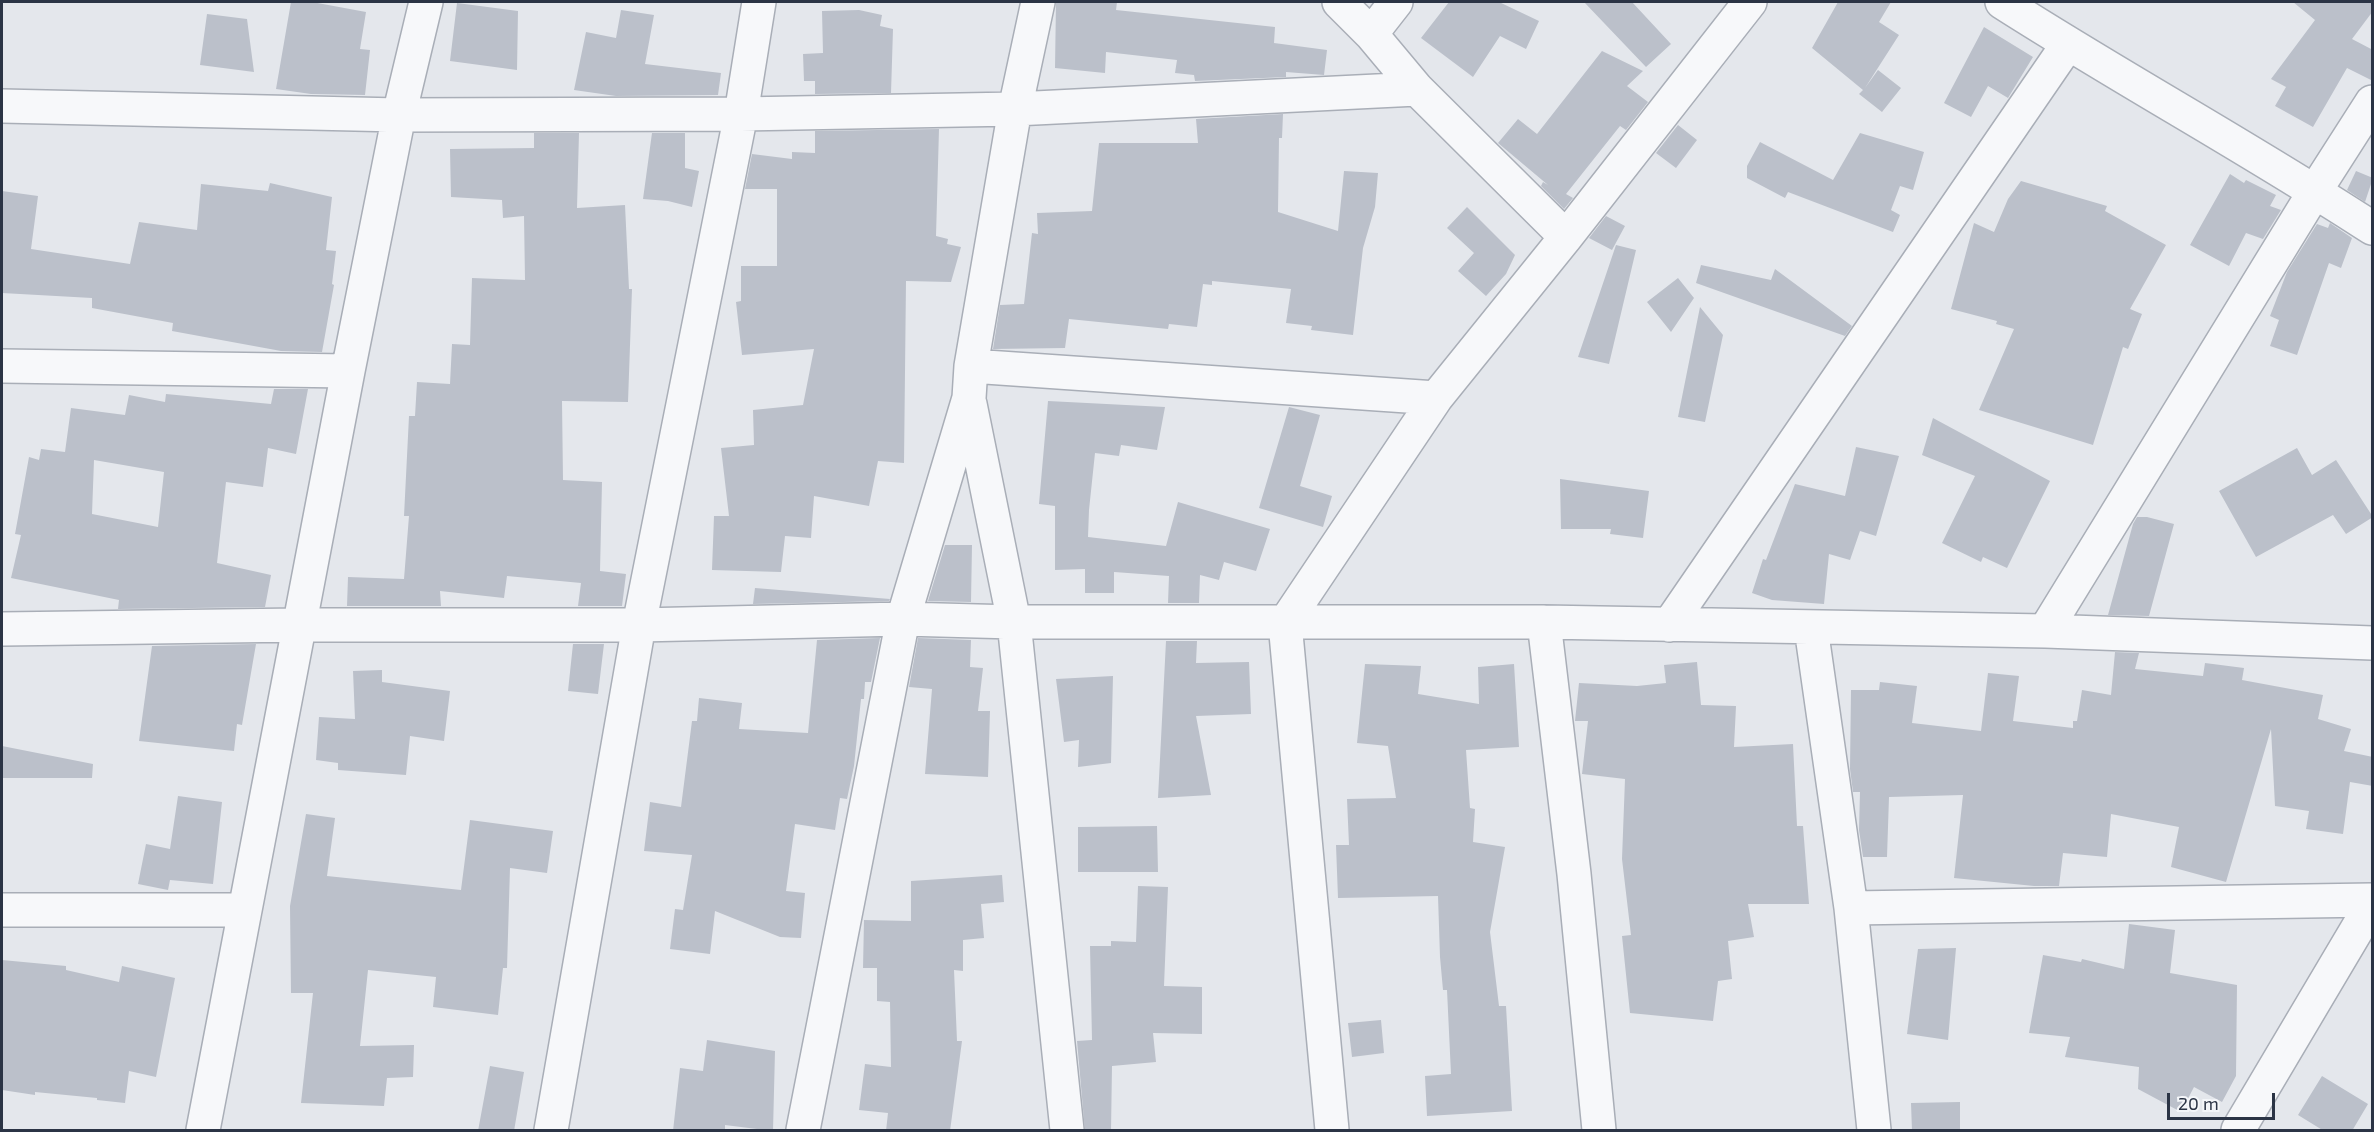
<!DOCTYPE html>
<style>
body{margin:0}
#map{position:relative;width:2374px;height:1132px;overflow:hidden;background:#e4e7ec;font-family:"Exo 2",sans-serif}
canvas{display:block}
.frame{position:absolute;inset:0;border:3px solid #2b3445;pointer-events:none}
.scale{position:absolute;left:2167px;top:1093px;width:108px;height:27px;box-sizing:border-box;border:3px solid #2b3445;border-top:0;padding-left:8px;font-size:18px;line-height:21px;white-space:nowrap;color:#2b3445;-webkit-text-stroke:4px #f4f6f9;paint-order:stroke}
</style>
<div id="map">
<canvas width="2374" height="1132"></canvas>
<div class="frame"></div>
<div class="scale">20 m</div>
</div>
<script>
const c = document.querySelector('canvas').getContext('2d');
c.lineJoin = 'round';
function paint(path, color) { c.fillStyle = color; c.fill(path, 'evenodd'); }
function trace(path, color, width, dash) { c.strokeStyle = color; c.lineWidth = width; c.lineCap = dash ? 'butt' : 'round'; c.setLineDash(dash || []); c.stroke(path); }
const building = new Path2D(`
 M 291,2 L 312,2 L 366,12 L 360,49 L 370,50 L 365,95 L 311,94 L 276,89 Z
 M 1056,2 L 1117,2 L 1116,10 L 1275,27 L 1274,43 L 1327,50 L 1324,75 L 1286,72 L 1286,77 L 1195,81 L 1194,75 L 1175,73 L 1177,60 L 1106,52 L 1105,73 L 1055,68 Z
 M 1449,2 L 1499,2 L 1539,21 L 1526,49 L 1500,36 L 1473,77 L 1421,38 Z
 M 1584,2 L 1632,2 L 1671,44 L 1646,67 Z
 M 1838,2 L 1891,2 L 1879,22 L 1899,35 L 1865,88 L 1878,70 L 1901,88 L 1882,112 L 1859,94 L 1863,90 L 1812,48 Z
 M 2293,2 L 2373,2 L 2373,11 L 2352,39 L 2373,50 L 2373,81 L 2347,68 L 2313,127 L 2275,106 L 2286,87 L 2271,79 L 2315,20 Z
 M 457,3 L 518,11 L 517,70 L 450,61 Z
 M 621,10 L 654,15 L 645,64 L 721,73 L 718,95 L 616,96 L 574,90 L 586,32 L 616,38 Z
 M 859,10 L 882,15 L 880,26 L 893,29 L 891,93 L 815,94 L 815,81 L 804,81 L 803,54 L 823,53 L 822,11 Z
 M 207,14 L 247,19 L 254,72 L 200,65 Z
 M 1984,27 L 2033,57 L 2008,98 L 1988,86 L 1971,117 L 1944,103 Z
 M 1602,51 L 1643,71 L 1627,86 L 1648,102 L 1626,130 L 1620,126 L 1566,194 L 1573,198 L 1564,209 L 1541,186 L 1543,182 L 1548,185 L 1498,143 L 1518,119 L 1537,134 Z
 M 1283,114 L 1282,138 L 1279,138 L 1278,212 L 1338,231 L 1344,171 L 1378,173 L 1375,207 L 1363,248 L 1353,335 L 1311,330 L 1312,326 L 1286,323 L 1291,289 L 1212,281 L 1212,285 L 1203,284 L 1197,327 L 1169,324 L 1168,329 L 1069,319 L 1065,348 L 993,349 L 1000,305 L 1024,304 L 1032,233 L 1038,234 L 1037,213 L 1092,211 L 1099,143 L 1198,143 L 1196,119 Z
 M 1678,125 L 1697,140 L 1676,168 L 1656,153 Z
 M 939,129 L 936,236 L 948,239 L 947,244 L 961,247 L 951,282 L 906,281 L 904,463 L 878,461 L 869,506 L 814,496 L 811,538 L 785,536 L 781,572 L 712,570 L 714,516 L 729,516 L 721,448 L 754,445 L 753,410 L 803,405 L 814,349 L 742,355 L 736,302 L 741,301 L 741,266 L 777,266 L 777,189 L 745,189 L 752,154 L 792,159 L 792,152 L 815,153 L 815,131 Z
 M 534,133 L 579,133 L 577,208 L 625,205 L 629,289 L 632,289 L 628,402 L 562,401 L 563,480 L 602,482 L 600,571 L 626,574 L 622,606 L 578,606 L 581,583 L 507,576 L 504,598 L 440,591 L 441,606 L 347,606 L 348,577 L 404,579 L 409,516 L 404,516 L 409,416 L 415,416 L 417,382 L 450,384 L 452,344 L 470,345 L 472,278 L 525,280 L 524,216 L 503,218 L 502,200 L 451,197 L 450,149 L 534,148 Z
 M 652,133 L 685,133 L 685,168 L 699,171 L 692,207 L 668,201 L 643,199 Z
 M 1860,133 L 1924,152 L 1913,190 L 1900,186 L 1891,210 L 1900,215 L 1893,232 L 1788,192 L 1785,198 L 1747,178 L 1747,166 L 1760,142 L 1833,180 Z
 M 2356,171 L 2373,178 L 2365,202 L 2347,190 Z
 M 2230,174 L 2244,183 L 2246,180 L 2276,195 L 2270,206 L 2281,210 L 2263,239 L 2246,233 L 2229,266 L 2190,245 Z
 M 2021,181 L 2107,206 L 2105,211 L 2166,245 L 2130,309 L 2142,314 L 2128,349 L 2123,347 L 2093,445 L 1979,410 L 2014,329 L 1996,324 L 1997,321 L 1951,309 L 1974,223 L 1994,232 L 2008,199 Z
 M 270,183 L 332,197 L 326,250 L 336,251 L 332,284 L 334,285 L 322,352 L 281,351 L 172,331 L 173,323 L 92,308 L 92,298 L 2,293 L 2,191 L 38,196 L 31,249 L 130,264 L 139,222 L 197,230 L 201,184 L 268,191 Z
 M 1467,207 L 1515,255 L 1506,274 L 1486,296 L 1458,271 L 1474,253 L 1447,228 Z
 M 1606,216 L 1625,226 L 1612,250 L 1589,238 Z
 M 2330,223 L 2352,238 L 2341,268 L 2329,263 L 2297,355 L 2270,346 L 2279,320 L 2270,316 L 2287,272 L 2317,224 L 2328,228 Z
 M 1616,245 L 1636,250 L 1609,364 L 1578,357 Z
 M 1701,265 L 1771,280 L 1775,269 L 1852,326 L 1845,336 L 1696,283 Z
 M 1678,278 L 1694,298 L 1671,332 L 1647,302 Z
 M 1700,307 L 1723,335 L 1705,422 L 1678,417 Z
 M 274,389 L 308,389 L 296,454 L 268,448 L 263,487 L 226,482 L 217,563 L 271,575 L 265,607 L 118,609 L 119,600 L 11,578 L 21,535 L 15,534 L 29,457 L 39,460 L 41,449 L 65,452 L 71,408 L 125,415 L 129,395 L 165,402 L 166,394 L 271,404 ZM 94,460 L 164,472 L 158,527 L 92,514 Z
 M 1048,401 L 1165,407 L 1157,450 L 1121,445 L 1119,456 L 1095,453 L 1089,510 L 1088,537 L 1166,546 L 1178,502 L 1270,529 L 1256,571 L 1224,562 L 1219,580 L 1200,575 L 1199,603 L 1168,603 L 1169,576 L 1114,572 L 1114,593 L 1085,593 L 1085,569 L 1055,570 L 1055,506 L 1039,504 Z
 M 1289,407 L 1320,415 L 1300,486 L 1332,496 L 1323,527 L 1259,508 Z
 M 1933,418 L 2050,481 L 2007,568 L 1983,557 L 1981,562 L 1942,543 L 1975,476 L 1922,455 Z
 M 1856,447 L 1899,456 L 1876,536 L 1860,531 L 1850,560 L 1829,554 L 1824,604 L 1772,600 L 1752,593 L 1763,559 L 1766,560 L 1795,484 L 1845,496 Z
 M 2297,448 L 2312,475 L 2336,460 L 2373,517 L 2346,534 L 2333,515 L 2256,557 L 2219,491 Z
 M 1560,479 L 1649,491 L 1643,538 L 1610,534 L 1611,529 L 1561,529 Z
 M 2137,517 L 2147,517 L 2174,524 L 2149,616 L 2108,615 L 2133,524 Z
 M 945,545 L 972,545 L 971,602 L 928,601 Z
 M 755,588 L 890,599 L 889,601 L 753,604 Z
 M 880,638 L 871,682 L 865,682 L 864,699 L 861,699 L 854,766 L 847,799 L 840,798 L 835,830 L 795,824 L 786,891 L 805,893 L 801,938 L 780,937 L 715,911 L 710,954 L 670,949 L 675,909 L 683,910 L 692,855 L 644,851 L 650,802 L 681,807 L 692,721 L 697,721 L 699,698 L 742,703 L 739,729 L 808,733 L 817,640 Z
 M 918,638 L 971,640 L 970,667 L 983,668 L 978,711 L 990,711 L 988,777 L 925,774 L 932,689 L 909,687 Z
 M 1166,641 L 1197,641 L 1196,663 L 1249,662 L 1251,714 L 1196,716 L 1211,795 L 1158,798 Z
 M 256,644 L 242,725 L 237,724 L 234,751 L 139,741 L 152,646 Z
 M 573,644 L 604,644 L 598,694 L 568,691 Z
 M 2115,652 L 2139,653 L 2135,669 L 2203,676 L 2205,663 L 2244,668 L 2242,680 L 2323,695 L 2318,719 L 2351,729 L 2344,751 L 2373,757 L 2373,786 L 2350,782 L 2343,834 L 2306,829 L 2309,811 L 2275,806 L 2271,729 L 2226,882 L 2171,867 L 2179,827 L 2111,814 L 2107,857 L 2063,853 L 2059,886 L 2034,886 L 1954,878 L 1963,795 L 1889,797 L 1887,857 L 1863,857 L 1859,830 L 1860,792 L 1853,792 L 1850,769 L 1851,690 L 1879,690 L 1880,682 L 1917,686 L 1912,723 L 1981,731 L 1988,673 L 2019,676 L 2013,721 L 2073,728 L 2073,721 L 2077,721 L 2082,690 L 2111,695 Z
 M 1697,662 L 1701,705 L 1736,706 L 1734,747 L 1793,744 L 1797,826 L 1803,826 L 1809,904 L 1748,904 L 1754,937 L 1728,941 L 1732,979 L 1718,981 L 1713,1021 L 1630,1013 L 1622,936 L 1631,935 L 1622,859 L 1625,779 L 1582,774 L 1588,721 L 1575,721 L 1579,683 L 1637,686 L 1666,683 L 1664,665 Z
 M 1365,664 L 1421,666 L 1418,694 L 1479,704 L 1478,667 L 1514,664 L 1519,747 L 1466,750 L 1470,808 L 1475,809 L 1473,842 L 1505,847 L 1490,932 L 1499,1006 L 1506,1006 L 1512,1111 L 1427,1116 L 1425,1076 L 1451,1074 L 1447,990 L 1443,990 L 1440,957 L 1438,896 L 1338,898 L 1336,845 L 1349,845 L 1347,799 L 1396,798 L 1388,746 L 1357,743 Z
 M 382,670 L 382,682 L 450,691 L 444,741 L 410,736 L 406,775 L 338,770 L 338,763 L 316,760 L 319,717 L 355,719 L 353,671 Z
 M 1113,676 L 1111,763 L 1078,767 L 1079,740 L 1064,742 L 1056,679 Z
 M 2,746 L 93,764 L 92,778 L 2,778 Z
 M 178,796 L 222,802 L 213,884 L 170,880 L 168,890 L 138,884 L 146,844 L 170,849 Z
 M 306,814 L 335,818 L 327,876 L 461,890 L 470,820 L 553,831 L 547,873 L 510,868 L 507,968 L 503,968 L 498,1015 L 433,1007 L 436,977 L 368,970 L 360,1046 L 414,1045 L 413,1077 L 387,1078 L 384,1106 L 301,1103 L 313,993 L 291,993 L 290,906 Z
 M 1157,826 L 1158,872 L 1078,872 L 1078,827 Z
 M 1002,875 L 1004,902 L 981,904 L 984,938 L 963,940 L 963,971 L 954,970 L 957,1041 L 962,1041 L 950,1131 L 886,1131 L 888,1113 L 859,1110 L 865,1064 L 891,1067 L 890,1002 L 877,1001 L 877,968 L 863,968 L 864,920 L 911,921 L 911,881 Z
 M 1138,886 L 1168,887 L 1164,986 L 1202,987 L 1202,1034 L 1153,1033 L 1156,1062 L 1112,1066 L 1111,1131 L 1085,1131 L 1077,1041 L 1092,1040 L 1090,946 L 1111,946 L 1111,941 L 1136,942 Z
 M 2129,924 L 2175,930 L 2170,973 L 2237,985 L 2236,1076 L 2222,1102 L 2194,1087 L 2181,1112 L 2138,1089 L 2139,1067 L 2065,1057 L 2070,1037 L 2029,1033 L 2043,955 L 2081,962 L 2082,959 L 2124,969 Z
 M 1956,948 L 1948,1040 L 1907,1034 L 1918,949 Z
 M 2,960 L 66,966 L 66,970 L 119,982 L 122,966 L 175,978 L 156,1077 L 129,1071 L 125,1103 L 97,1100 L 97,1098 L 35,1092 L 35,1095 L 2,1090 Z
 M 1381,1020 L 1384,1053 L 1352,1057 L 1348,1023 Z
 M 707,1040 L 775,1051 L 773,1131 L 725,1125 L 725,1131 L 673,1131 L 680,1068 L 703,1071 Z
 M 490,1066 L 524,1072 L 514,1131 L 478,1131 Z
 M 2322,1076 L 2368,1104 L 2352,1131 L 2324,1131 L 2298,1115 Z
 M 1960,1102 L 1960,1129 L 1912,1131 L 1911,1103 Z`);
const minor = new Path2D(`
 M 1339,2 L 1371,34 L 1417,89 L 1566,237
 M 2002,2 C 2124,80 2251,149 2372,228
 M 1371,34 L 1396,2
 M 2,106 L 399,115 L 741,114 L 1015,109 L 1417,89
 M 2,366 L 348,371
 M 971,366 L 1436,398
 M 970,404 L 1014,622 L 1067,1130
 M 1544,622 L 1574,874 L 1599,1130
 M 1669,625 L 2068,44
 M 1811,628 L 1851,908 L 1874,1130
 M 2,629 L 299,625 L 639,625 L 903,619 L 1014,622 L 1544,622 L 2045,631 L 2372,643
 M 2045,631 L 2315,191 L 2372,102
 M 1851,908 L 2372,900
 M 2,910 L 245,910
 M 203,1130 L 348,371 L 399,115 L 426,2
 M 551,1130 L 639,625 L 741,114 L 759,2
 M 803,1130 L 903,619 L 969,398 L 971,366 L 1015,109 L 1038,2
 M 1332,1130 L 1285,623 L 1436,398 L 1566,237 L 1750,2
 M 2238,1130 L 2372,904`);
paint(building, '#bbc0ca');
trace(minor, '#a9aeb7', 36);
trace(minor, '#f7f8fa', 33);
</script>
